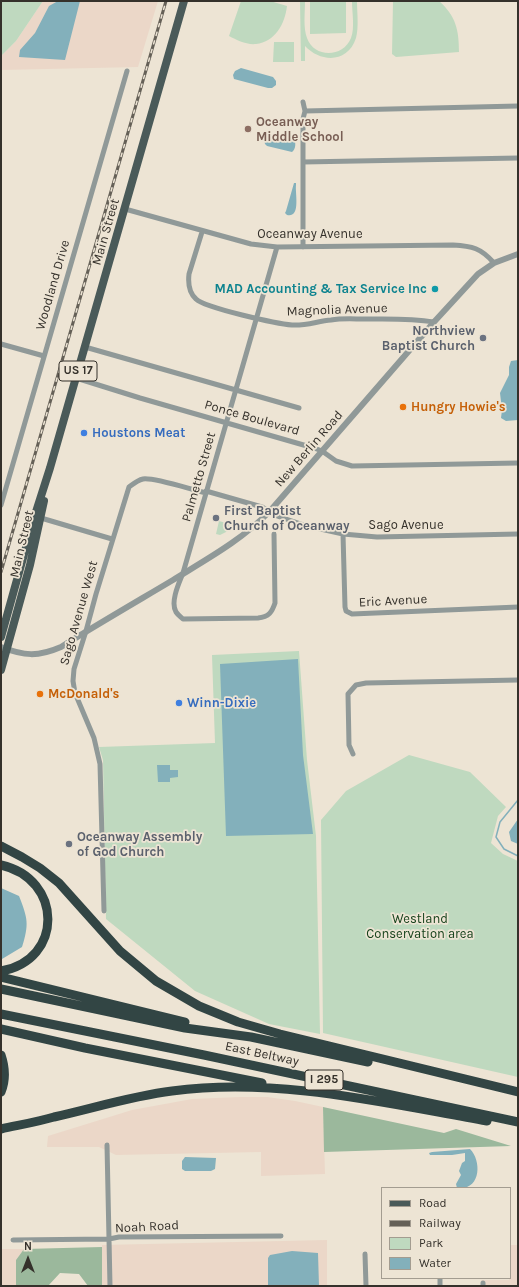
<!DOCTYPE html>
<style>
body{margin:0}
#map{position:relative;width:519px;height:1287px;overflow:hidden;background:#ede4d4;font-family:Karla,sans-serif}
canvas{display:block}
.frame{position:absolute;inset:0;border:2px solid #35312b;pointer-events:none}
.legend{position:absolute;left:381px;top:1187px;width:130px;height:92px;box-sizing:border-box;background:#ede4d4;border:1px solid #a39c90;margin:0;padding:5px 7px;list-style:none;font-size:12px;color:#35312b}
.legend li{display:flex;align-items:center;gap:8px;height:20px}
.legend b{width:20px;border:1px solid #a39c90}
.north{position:absolute;left:8px;top:1239px;width:40px;height:40px;-webkit-text-stroke:3px #ede4d4;paint-order:stroke;rotate:0deg;font-size:11px;font-weight:700;line-height:16px;text-align:center;color:#35312b}
.north::after{content:'';display:block;margin:auto;width:14px;height:18px;background:#35312b;clip-path:polygon(50% 0,100% 100%,50% 72%,0 100%)}
</style>
<div id="map">
<canvas width="519" height="1287"></canvas>
<div class="frame"></div>
<ul class="legend">
<li><b style="height:5px;background:#4a5a59"></b>Road</li>
<li><b style="height:5px;background:#656057"></b>Railway</li>
<li><b style="height:11px;background:#bfd9bf"></b>Park</li>
<li><b style="height:11px;background:#83b0bb"></b>Water</li>
</ul>
<div class="north">N</div>
</div>
<script>
const c = document.querySelector('canvas').getContext('2d');
c.lineJoin = 'round';
function paint(path, color) { c.fillStyle = color; c.fill(path, 'evenodd'); }
function trace(path, color, width, dash) { c.strokeStyle = color; c.lineWidth = width; c.lineCap = dash ? 'butt' : 'round'; c.setLineDash(dash || []); c.stroke(path); }
function drawText(font, color, halo, rows, align = 'center') {
  c.font = font + ' Karla,sans-serif'; c.lineWidth = 3.5; c.setLineDash([]); c.textBaseline = 'middle'; c.strokeStyle = halo; c.fillStyle = color; for (const [text, x, y, turn = 0] of rows) {
    c.save(); c.translate(x, y); c.rotate((+turn || 0) * Math.PI / 180); c.textAlign = isNaN(turn) ? turn : align; if (halo) c.strokeText(text, 0, 0); c.fillText(text, 0, 0); c.restore();
  }
}
const industrial = new Path2D(`
 M 43,1 L 158,1 L 138,67 L 1,70 L 1,56 L 16,41 Z
 M 240,1097 L 267,1097 L 295,1101 L 323,1107 L 325,1174 L 261,1176 L 261,1152 L 116,1155 L 99,1147 L 47,1147 L 48,1136 L 132,1110 L 192,1099 Z
 M 327,1240 L 327,1286 L 102,1286 L 102,1245 Z
 M 510,1245 L 518,1245 L 518,1286 L 481,1286 L 481,1280 L 509,1280 L 510,1278 Z
 M 1,1249 L 24,1249 L 16,1260 L 16,1286 L 1,1286 Z`);
const green = new Path2D(`
 M 1,1 L 43,1 L 16,41 L 1,56 Z
 M 241,1 L 270,1 L 287,6 C 285,24 275,42 256,44 C 246,45 237,40 229,36 Z
 M 300,1 L 305,1 C 305,13 303,28 307,38 C 314,58 343,58 351,38 C 355,28 352,13 352,1 L 357,1 C 357,13 359,27 356,38 C 348,63 321,63 305,46 L 305,61 L 301,61 Z
 M 310,1 L 346,1 L 346,33 L 310,34 Z
 M 393,1 L 439,1 C 456,16 459,30 459,52 L 396,57 L 392,54 Z
 M 274,42 L 294,42 L 294,62 L 273,62 Z
 M 219,521 L 230,524 L 228,531 L 220,535 L 216,534 Z
 M 299,651 L 307,760 L 316,836 L 320,1034 L 269,1024 L 195,991 L 106,919 L 103,760 L 99,747 L 215,743 L 212,655 Z
 M 409,755 L 470,772 L 506,807 L 498,816 L 491,843 L 503,854 L 518,861 L 518,1077 L 323,1033 L 321,820 L 346,791 Z`);
const forest = new Path2D(`
 M 323,1107 L 444,1133 L 456,1129 L 511,1146 L 324,1152 Z
 M 102,1247 L 102,1286 L 88,1286 L 79,1274 L 60,1273 L 48,1286 L 16,1286 L 16,1260 L 24,1249 Z`);
const water = new Path2D(`
 M 58,1 L 80,1 L 65,60 L 19,57 L 20,50 L 35,33 L 49,6 Z
 M 241,68 L 273,77 L 276,81 L 276,85 L 272,88 L 268,88 L 234,79 L 233,75 L 235,71 Z
 M 292,136 L 294,138 C 296,143 296,149 292,152 L 267,146 L 265,144 L 264,140 L 267,138 L 280,138 Z
 M 294,183 L 296,183 L 296,185 C 295,194 301,218 287,215 L 285,213 L 286,211 Z
 M 518,360 L 518,420 L 506,421 L 501,418 L 502,410 L 500,393 L 509,375 L 509,367 L 511,361 Z
 M 298,659 L 303,755 L 313,834 L 226,836 L 220,664 Z
 M 157,765 L 170,765 L 170,770 L 178,770 L 178,777 L 170,778 L 170,782 L 158,782 Z
 M 518,819 L 518,844 L 511,841 L 509,832 Z
 M 1,888 L 19,896 C 28,919 29,924 22,947 L 2,959 Z
 M 470,1149 C 482,1161 481,1191 457,1188 L 456,1184 L 461,1175 L 459,1171 L 462,1163 L 465,1161 L 465,1153 L 452,1155 L 430,1155 L 429,1153 L 432,1152 Z
 M 185,1157 L 216,1158 L 215,1169 L 211,1171 L 185,1171 L 182,1169 L 182,1161 Z
 M 292,1251 L 318,1253 L 319,1286 L 268,1286 L 268,1258 L 270,1255 Z`);
const stream = new Path2D(`
 M 518,800 L 500,822 L 496,837 L 504,849 L 518,856`);
const minor = new Path2D(`
 M 305,111 L 518,106
 M 303,162 L 518,158
 M 125,209 L 251,244 L 277,247 L 453,245 C 472,246 481,248 494,263
 M 202,232 L 189,274 C 188,283 189,293 196,299 C 205,308 278,324 292,325 C 306,326 318,321 331,320 C 342,318 354,319 365,319 C 389,319 410,318 434,322
 M 303,247 L 303,119 L 305,111 L 303,102
 M 1,344 L 44,356
 M 85,347 L 299,408
 M 76,378 L 140,398 L 314,448 L 322,451 L 336,461 L 352,466 L 518,463
 M 206,491 L 262,507 L 277,516 L 307,526 L 343,534 L 377,537 L 518,534
 M 1,505 L 127,71
 M 41,518 L 112,539
 M 274,534 L 275,603 C 272,612 269,617 258,618 L 183,619 C 181,617 178,615 176,612 C 170,602 179,583 183,573 L 277,247
 M 343,534 L 345,607 L 346,611 L 352,614 L 518,607
 M 353,754 L 349,745 L 348,694 L 356,685 L 366,683 L 518,680
 M 104,911 L 100,764 L 94,738 L 75,693 L 73,681 L 74,669 L 86,631 L 96,594 L 129,487 C 133,484 138,480 143,479 C 154,477 192,490 206,493
 M 107,1145 L 110,1286
 M 13,1240 L 109,1239 L 119,1237 L 281,1236
 M 365,1254 L 366,1286
 M 440,1278 L 440,1286
 M 483,1283 L 483,1286`);
const tertiary = new Path2D(`
 M 1,647 C 24,656 38,657 61,647 C 98,624 136,602 173,580 C 207,559 242,540 270,511 L 434,322 L 478,274 L 494,263 L 518,254`);
const primary = new Path2D(`
 M 1,637 L 35,515 L 50,468 L 184,1
 M 1,670 L 30,565 L 44,501`);
const motorway = new Path2D(`
 M 1,846 L 22,857 L 40,868 L 59,883 L 120,951 L 156,981 L 199,1006 L 238,1022 L 280,1034 L 518,1092
 M 1,865 C 63,879 64,960 1,971
 M 1,977 L 185,1022
 M 1,989 L 185,1028 L 251,1037 L 368,1062
 M 1,1014 L 204,1055 L 518,1122
 M 1,1029 L 85,1048 L 262,1083
 M 1,1055 C 5,1067 6,1080 1,1092
 M 1,1129 C 19,1125 37,1122 54,1117 C 94,1108 132,1096 172,1091 C 278,1077 384,1103 487,1121`);
const rail = new Path2D(`
 M 1,572 L 166,1`);
const markers = [
 [248,129,4,"#8d6e63"],
 [435,289,4,"#0f9aa8"],
 [483,338,4,"#6b7280"],
 [403,407,4,"#e8710a"],
 [84,433,4,"#3f7fe0"],
 [216,518,4,"#6b7280"],
 [40,694,4,"#e8710a"],
 [179,703,4,"#3f7fe0"],
 [69,844,4,"#6b7280"]
];
const shields = [
 [78,371,38],
 [324,1080,38]
];
const shieldNames = [
 ["US 17",78,371],
 ["I 295",324,1080]
];
const educationNames = [
 ["Oceanway",256,122],
 ["Middle School",256,137]
];
const streetNames = [
 ["Main Street",106,232,-74],
 ["Oceanway Avenue",310,234],
 ["Woodland Drive",53,285,-74],
 ["Magnolia Avenue",337,310,-2],
 ["Ponce Boulevard",252,418,16],
 ["New Berlin Road",309,449,-49],
 ["Palmetto Street",199,477,-74],
 ["Sago Avenue",406,525],
 ["Main Street",22,544,-77],
 ["Eric Avenue",393,601,-3],
 ["Sago Avenue West",79,613,-74],
 ["East Beltway",262,1054,12],
 ["Noah Road",147,1227,-3]
];
const cultureNames = [
 ["MAD Accounting & Tax Service Inc",427,289]
];
const worshipNames = [
 ["Northview",475,331,"right"],
 ["Baptist Church",475,346,"right"],
 ["First Baptist",224,511],
 ["Church of Oceanway",224,526],
 ["Oceanway Assembly",77,837],
 ["of God Church",77,852]
];
const foodNames = [
 ["Hungry Howie's",411,407],
 ["McDonald's",48,694]
];
const shopNames = [
 ["Houstons Meat",92,433],
 ["Winn-Dixie",187,703]
];
const parkNames = [
 ["Westland",420,919],
 ["Conservation area",420,934]
];
paint(industrial, '#ebd7c8');
paint(green, '#bfd9bf');
paint(forest, '#9bb89c');
paint(water, '#83b0bb');
trace(stream, '#83b0bb', 1.5);
trace(minor, '#909998', 5);
trace(tertiary, '#909998', 6);
trace(primary, '#4a5a59', 8);
trace(motorway, '#324544', 9);
trace(rail, '#656057', 3);
trace(rail, '#ede4d4', 1.5, [4.5]);
for (const [x, y, r, color] of markers) { const dot = new Path2D(); dot.arc(x, y, r, 0, 2 * Math.PI); c.fillStyle = color; c.fill(dot); trace(dot, '#ede4d4', 1.5); }
for (const [x, y, w] of shields) { const box = new Path2D(); box.roundRect(x - w / 2, y - 10, w, 20, 3); c.fillStyle = '#ede4d4'; c.fill(box); trace(box, '#35312b', 1); }
drawText('bold 12px', '#35312b', null, shieldNames);
drawText('bold 13px', '#785e54', '#ede4d4', educationNames, 'left');
drawText('13px', '#35312b', '#ede4d4', streetNames);
drawText('bold 13px', '#0d838f', '#ede4d4', cultureNames, 'right');
drawText('bold 13px', '#5b616d', '#ede4d4', worshipNames, 'left');
drawText('bold 13px', '#c56008', '#ede4d4', foodNames, 'left');
drawText('bold 13px', '#366cbe', '#ede4d4', shopNames, 'left');
drawText('13px', '#17431c', '#ede4d4', parkNames);
</script>
